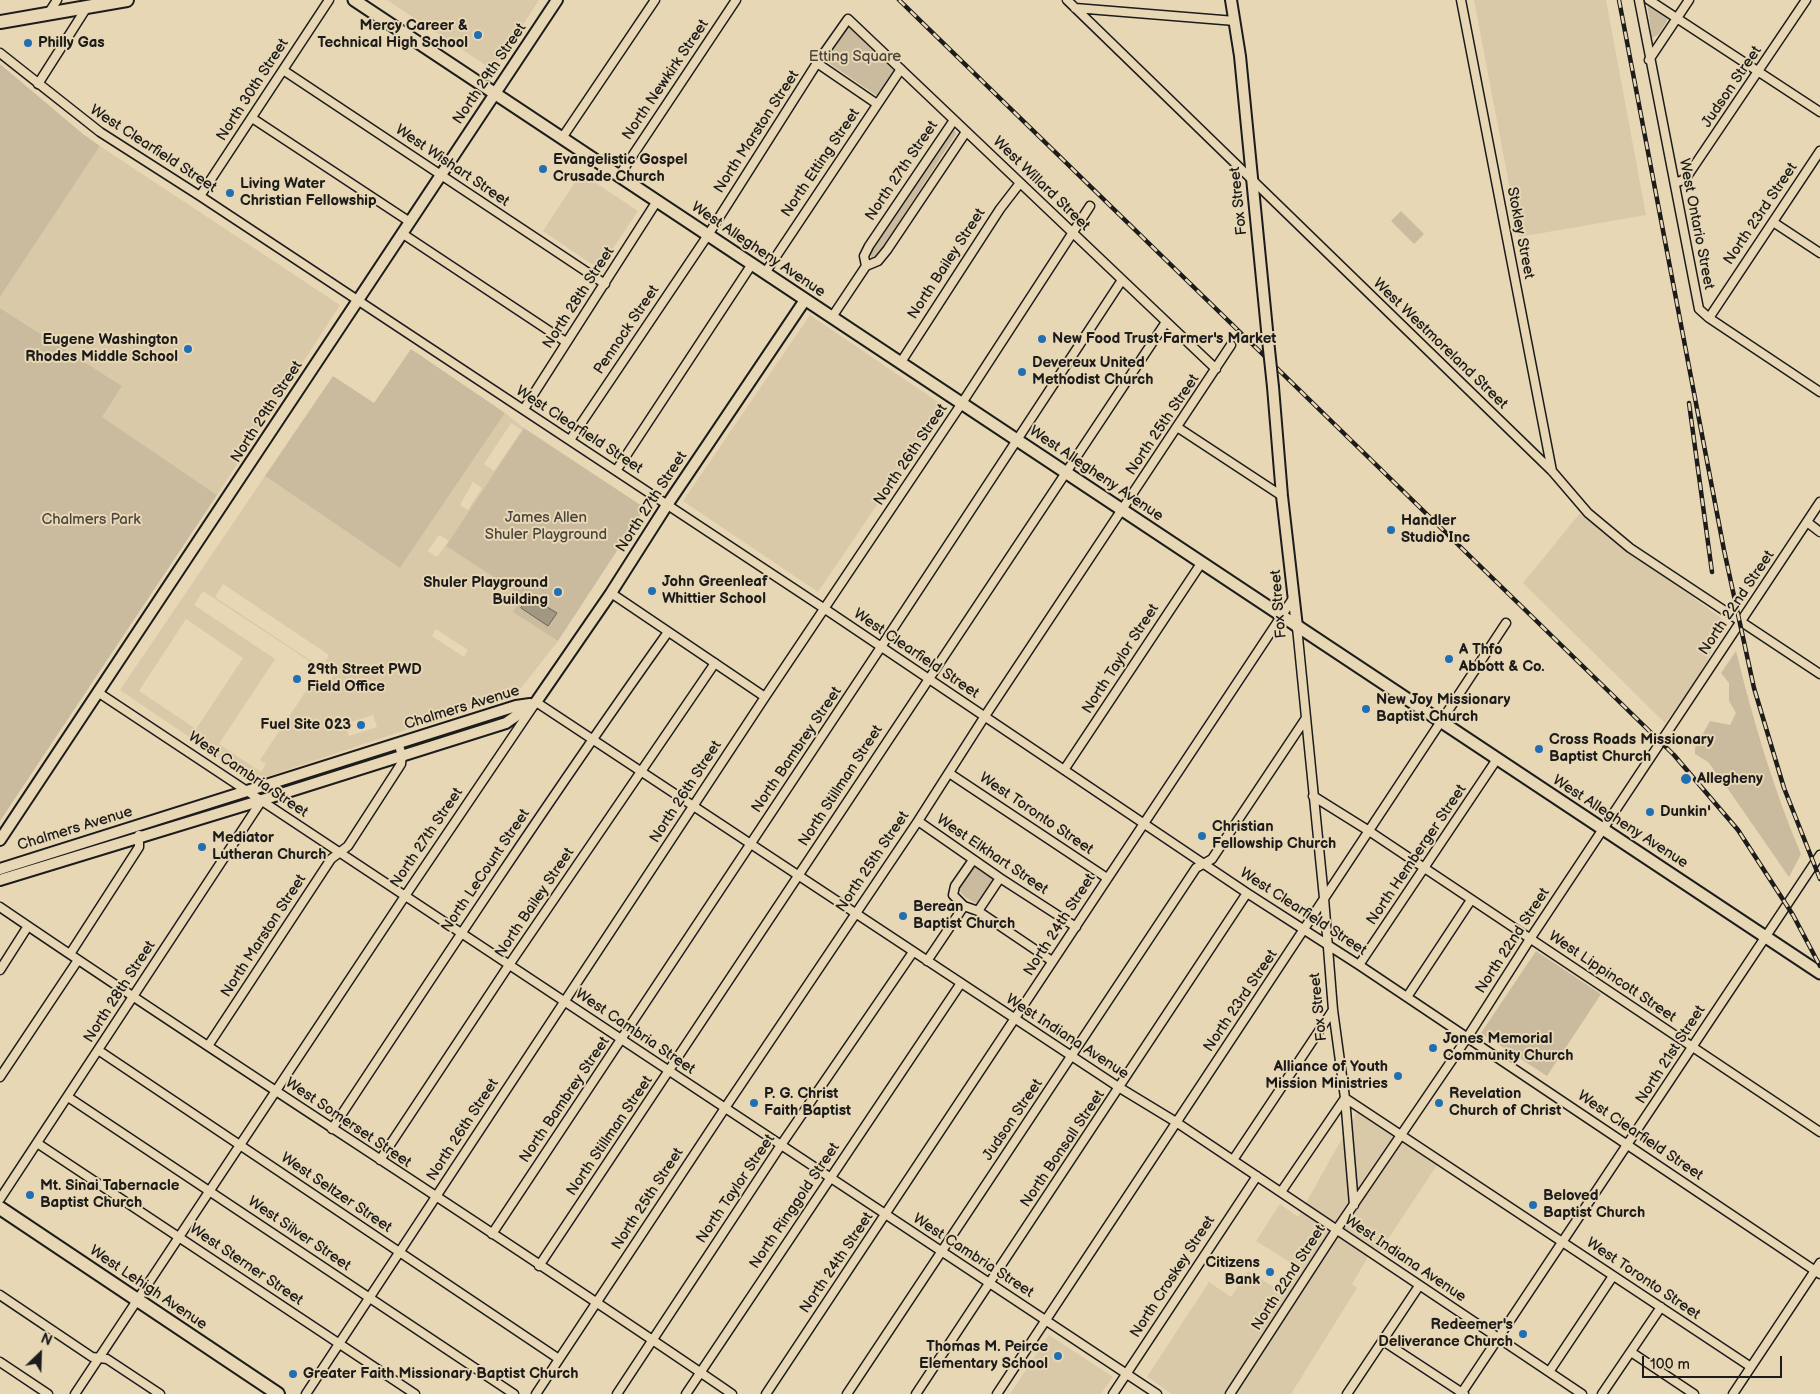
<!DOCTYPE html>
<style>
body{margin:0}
#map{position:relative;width:1820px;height:1394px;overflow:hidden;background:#e8d7b4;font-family:"Balsamiq Sans",sans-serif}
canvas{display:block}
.north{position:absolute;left:15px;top:1329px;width:50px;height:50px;-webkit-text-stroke:4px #e8d7b4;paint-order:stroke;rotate:24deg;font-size:14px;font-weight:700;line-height:20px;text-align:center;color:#1c1c1c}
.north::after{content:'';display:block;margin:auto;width:18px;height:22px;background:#1c1c1c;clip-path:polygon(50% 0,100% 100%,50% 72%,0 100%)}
.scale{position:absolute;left:1642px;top:1356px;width:140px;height:22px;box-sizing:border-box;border:2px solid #1c1c1c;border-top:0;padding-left:6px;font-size:15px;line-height:18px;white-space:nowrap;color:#1c1c1c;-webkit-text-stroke:4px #e8d7b4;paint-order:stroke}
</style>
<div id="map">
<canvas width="1820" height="1394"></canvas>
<div class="north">N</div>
<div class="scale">100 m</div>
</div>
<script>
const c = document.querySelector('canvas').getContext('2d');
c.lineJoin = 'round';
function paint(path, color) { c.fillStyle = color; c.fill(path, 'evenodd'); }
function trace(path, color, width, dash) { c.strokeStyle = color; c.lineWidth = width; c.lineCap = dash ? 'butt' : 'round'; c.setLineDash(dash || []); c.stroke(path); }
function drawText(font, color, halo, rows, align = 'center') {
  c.font = font + ' "Balsamiq Sans",sans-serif'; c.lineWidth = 4; c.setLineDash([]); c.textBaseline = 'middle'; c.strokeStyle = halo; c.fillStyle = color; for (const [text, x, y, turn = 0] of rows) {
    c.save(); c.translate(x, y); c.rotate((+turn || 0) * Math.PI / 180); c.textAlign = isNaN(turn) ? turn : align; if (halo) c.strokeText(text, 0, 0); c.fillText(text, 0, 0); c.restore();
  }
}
const built = new Path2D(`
 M 387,0 L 539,0 L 493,70 Z
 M 1474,0 L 1606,0 L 1646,215 L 1519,237 Z
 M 100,146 L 340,305 L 217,495 L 101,417 L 122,386 L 0,308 L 0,297 Z
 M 581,173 L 638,211 L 599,269 L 543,231 Z
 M 810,315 L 944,406 L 818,592 L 683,501 Z
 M 505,413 L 524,428 L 447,546 L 524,597 L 514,612 L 558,641 L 518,692 L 254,781 L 120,690 L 265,476 L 400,568 ZM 511,423 L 522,430 L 494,471 L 484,464 ZM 473,482 L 482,488 L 468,510 L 460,505 ZM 439,535 L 449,541 L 437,557 L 428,551 ZM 223,584 L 329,655 L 322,668 L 215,597 ZM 203,591 L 326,672 L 328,669 L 331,671 L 329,673 L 333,676 L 324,690 L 312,682 L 260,760 L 266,764 L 261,772 L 219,744 L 275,659 L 194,605 ZM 186,619 L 243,658 L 196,729 L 139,691 ZM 436,629 L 468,650 L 464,657 L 432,636 ZM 373,715 L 377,727 L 349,736 L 345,724 Z
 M 1580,513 L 1726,622 L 1699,677 L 1665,723 L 1523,583 Z
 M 1357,1112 L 1437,1165 L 1380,1251 L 1374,1247 L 1352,1284 L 1357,1288 L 1291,1394 L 1172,1394 L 1147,1377 L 1209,1282 L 1231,1297 L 1248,1271 L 1283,1293 L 1299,1268 L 1256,1241 L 1280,1204 L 1298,1217 Z
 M 1049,1335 L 1113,1377 L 1101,1394 L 1010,1394 Z`);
const green = new Path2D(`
 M 1647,2 L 1670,16 L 1659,34 L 1652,38 Z
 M 849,26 L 895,69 L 877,96 L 826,61 Z
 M 0,64 L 83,134 L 100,146 L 0,297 Z
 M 954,129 L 956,134 L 878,255 L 871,258 L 871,250 L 949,131 Z
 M 1401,211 L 1424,234 L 1414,244 L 1391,221 Z
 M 0,308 L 122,386 L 102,417 L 217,495 L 0,821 Z
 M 411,349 L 505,413 L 400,568 L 265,476 L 333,376 L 374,403 Z
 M 524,428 L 645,508 L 558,641 L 513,612 L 523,596 L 446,546 Z
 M 1736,651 C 1753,720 1773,788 1801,854 L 1789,877 L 1721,779 L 1708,762 L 1695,754 L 1695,748 L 1710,721 L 1730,725 L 1736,713 L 1729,701 L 1729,683 L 1721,673 Z
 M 973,865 L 994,879 L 977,904 C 970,900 960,896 959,887 Z
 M 1536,951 L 1601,994 L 1547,1076 L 1481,1033 Z`);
const water = new Path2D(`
 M 529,596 L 557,613 L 548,626 L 521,608 Z`);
const minor = new Path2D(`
 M 1067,0 L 1552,471 L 1588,513 L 1630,548 L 1820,674
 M 1461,0 L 1552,471
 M 1639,0 L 1699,309 L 1709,318 L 1820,392
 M 1649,0 L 1820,112
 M 1075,8 L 1235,21
 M 48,14 L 57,0
 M 0,53 L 100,132 L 200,196 L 825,609 L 1247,893 L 1359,965 L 1820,1274
 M 1649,60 L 1689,0
 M 817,63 L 877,104
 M 283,70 L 605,284
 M 38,84 L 87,7
 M 252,118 L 410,222
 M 562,138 L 655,0
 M 619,176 L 736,0
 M 1675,183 L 1683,180 L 1688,175 L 1806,0
 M 200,196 L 329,0
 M 1773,222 L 1820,253
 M 403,234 L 566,342
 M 866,266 L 864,256 L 869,246 L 954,120
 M 765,273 L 901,69
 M 832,317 L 866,266 L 878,261 L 887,250 L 966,132
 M 1709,318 L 1820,151
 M 901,362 L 1000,209 L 1020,183
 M 524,409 C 568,340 613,271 657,201
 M 1177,427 L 1282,496
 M 570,440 L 708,235 L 817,63 L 848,19 L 1216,369
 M 616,471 L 752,264
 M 1807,522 L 1820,532
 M 611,593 L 765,697
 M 1297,627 L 1324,898 L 1333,1010 L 1345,1098 L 1354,1205
 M 99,693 L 1157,1394
 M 1064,770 L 1202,562
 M 949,773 L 1107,878
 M 1313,796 L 1369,831 L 1820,1132
 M 918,821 L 1000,878 L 1076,927
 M 973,860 L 955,886 L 953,895 L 964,906 L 978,911 L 1052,961
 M 0,907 C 242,1072 490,1228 732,1394
 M 978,911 L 1000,878
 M 70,954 L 139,847 L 139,835
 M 927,961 L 964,906
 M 1359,965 L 1497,759
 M 0,970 L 28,926
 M 1407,997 L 1471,900
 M 208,1046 L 331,859 L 348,846 L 401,764 L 402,755 L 398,743
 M 98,1050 L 559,1359
 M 0,1077 L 78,960
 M 68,1097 L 514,1394
 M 332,1129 C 442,962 552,795 668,632
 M 37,1143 L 415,1394
 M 380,1160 L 509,965 L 715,663
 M 1233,1160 L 1333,1010
 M 1281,1192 L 1345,1098 L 1751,1367
 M 0,1199 L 262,800
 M 492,1234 L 881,647 L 1122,280
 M 539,1266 L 1166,322
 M 0,1295 L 92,1357 L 107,1359 L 160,1394
 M 1383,1341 L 1464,1394
 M 1631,1352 L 1694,1394
 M 0,1362 L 48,1394
 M 1549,1372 L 1613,1276
 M 75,1394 L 405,896 L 536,702 L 1120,1088 L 1176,1122 L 1582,1394
 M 306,1394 L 765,697 L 962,403 L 1090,206
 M 536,1394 L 725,1108 L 918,821 L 985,716 L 1231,345
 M 617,1394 L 781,1145 L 913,952
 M 686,1394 L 961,983
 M 766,1394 L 1294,597
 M 847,1394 L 1196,868 L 1212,859 L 1306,718
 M 916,1394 L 1247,893
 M 997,1394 L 1506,623
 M 1113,1394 L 1257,1176
 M 1230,1394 L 1337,1229 L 1467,1038 L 1530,939 L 1820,502
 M 1347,1394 L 1419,1286
 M 1461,1394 L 1820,855
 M 1602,1394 L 1661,1307
 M 1733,1394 L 1820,1263`);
const tertiary = new Path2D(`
 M 1231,0 L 1240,56 L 1268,340
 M 1273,387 L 1282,496 L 1297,627
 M 0,840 L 557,0
 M 0,869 L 516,706 L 530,704
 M 0,880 L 262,800 L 506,723 L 536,702 L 611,593 L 667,505 L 805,300`);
const secondary = new Path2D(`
 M 354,0 L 1820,973`);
const primary = new Path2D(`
 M 0,22 L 127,0
 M 0,1208 L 278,1394`);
const rail = new Path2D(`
 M 899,0 L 1674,755 L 1738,830 L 1793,915 L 1820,966
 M 1619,0 L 1724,550 L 1754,688 L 1784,788 L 1820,879
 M 1689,403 L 1712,572`);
const tertiaryBridge = new Path2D(`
 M 1268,340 L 1273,387`);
const markers = [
 [478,35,5,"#1f6fb2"],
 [28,43,5,"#1f6fb2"],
 [543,169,5,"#1f6fb2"],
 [230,193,5,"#1f6fb2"],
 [1042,339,5,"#1f6fb2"],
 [188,349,5,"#1f6fb2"],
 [1022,372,5,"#1f6fb2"],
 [1391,530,5,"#1f6fb2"],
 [652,591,5,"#1f6fb2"],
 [558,592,5,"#1f6fb2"],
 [1449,659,5,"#1f6fb2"],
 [297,679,5,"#1f6fb2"],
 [1366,709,5,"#1f6fb2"],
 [361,725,5,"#1f6fb2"],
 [1539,749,5,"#1f6fb2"],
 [1686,779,6,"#1f6fb2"],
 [1650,812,5,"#1f6fb2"],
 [1202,836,5,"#1f6fb2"],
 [202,847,5,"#1f6fb2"],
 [903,916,5,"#1f6fb2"],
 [1433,1048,5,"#1f6fb2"],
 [1398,1076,5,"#1f6fb2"],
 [754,1103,5,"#1f6fb2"],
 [1439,1103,5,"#1f6fb2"],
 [30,1195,5,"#1f6fb2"],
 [1533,1205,5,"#1f6fb2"],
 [1270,1272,5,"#1f6fb2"],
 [1523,1334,5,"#1f6fb2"],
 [1058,1356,5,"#1f6fb2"],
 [293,1374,5,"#1f6fb2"]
];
const poiNames = [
 ["Mercy Career &",468,26,"right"],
 ["Technical High School",468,43,"right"],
 ["Philly Gas",38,43],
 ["Evangelistic Gospel",553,160],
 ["Crusade Church",553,177],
 ["Living Water",240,184],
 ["Christian Fellowship",240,201],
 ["New Food Trust Farmer's Market",1052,339],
 ["Eugene Washington",178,340,"right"],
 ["Rhodes Middle School",178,357,"right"],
 ["Devereux United",1032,363],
 ["Methodist Church",1032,380],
 ["Handler",1401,521],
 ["Studio Inc",1401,538],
 ["John Greenleaf",662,582],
 ["Whittier School",662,599],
 ["Shuler Playground",548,583,"right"],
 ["Building",548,600,"right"],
 ["A Thfo",1459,650],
 ["Abbott & Co.",1459,667],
 ["29th Street PWD",307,670],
 ["Field Office",307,687],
 ["New Joy Missionary",1376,700],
 ["Baptist Church",1376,717],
 ["Fuel Site 023",351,725,"right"],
 ["Cross Roads Missionary",1549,740],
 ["Baptist Church",1549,757],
 ["Allegheny",1697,779],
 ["Dunkin'",1660,812],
 ["Christian",1212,827],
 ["Fellowship Church",1212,844],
 ["Mediator",212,838],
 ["Lutheran Church",212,855],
 ["Berean",913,907],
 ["Baptist Church",913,924],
 ["Jones Memorial",1443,1039],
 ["Community Church",1443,1056],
 ["Alliance of Youth",1388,1067,"right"],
 ["Mission Ministries",1388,1084,"right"],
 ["P. G. Christ",764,1094],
 ["Faith Baptist",764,1111],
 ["Revelation",1449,1094],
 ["Church of Christ",1449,1111],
 ["Mt. Sinai Tabernacle",40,1186],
 ["Baptist Church",40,1203],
 ["Beloved",1543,1196],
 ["Baptist Church",1543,1213],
 ["Citizens",1260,1263,"right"],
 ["Bank",1260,1280,"right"],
 ["Redeemer's",1513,1325,"right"],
 ["Deliverance Church",1513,1342,"right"],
 ["Thomas M. Peirce",1048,1347,"right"],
 ["Elementary School",1048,1364,"right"],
 ["Greater Faith Missionary Baptist Church",303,1374]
];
const parkNames = [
 ["Etting Square",855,57],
 ["James Allen",546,518],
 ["Shuler Playground",546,535],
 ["Chalmers Park",91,520]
];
const streetNames = [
 ["North 29th Street",490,74,-56],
 ["North Newkirk Street",666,80,-56],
 ["Judson Street",1732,87,-56],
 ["North 30th Street",253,90,-57],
 ["North Marston Street",757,132,-57],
 ["West Clearfield Street",153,149,33],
 ["North Etting Street",821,163,-56],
 ["West Wishart Street",452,166,34],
 ["North 27th Street",902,171,-56],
 ["West Willard Street",1041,184,44],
 ["Fox Street",1239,201,-96],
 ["North 23rd Street",1761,214,-56],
 ["West Ontario Street",1696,224,79],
 ["Stokley Street",1520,233,79],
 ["West Allegheny Avenue",758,250,34],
 ["North Bailey Street",947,264,-57],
 ["North 28th Street",579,298,-57],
 ["Pennock Street",627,330,-56],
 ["West Westmoreland Street",1440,344,44],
 ["North 29th Street",267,412,-57],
 ["North 25th Street",1163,425,-56],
 ["West Clearfield Street",579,430,33],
 ["North 26th Street",911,455,-56],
 ["West Allegheny Avenue",1096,474,34],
 ["North 27th Street",652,502,-57],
 ["North 22nd Street",1737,603,-56],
 ["Fox Street",1279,604,-95],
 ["West Clearfield Street",916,654,34],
 ["North Taylor Street",1121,659,-57],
 ["Chalmers Avenue",462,708,-17],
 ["North Bambrey Street",797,750,-56],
 ["West Cambria Street",248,775,34],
 ["North Stillman Street",841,786,-57],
 ["North 26th Street",686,792,-57],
 ["West Toronto Street",1036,814,34],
 ["West Allegheny Avenue",1620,822,33],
 ["Chalmers Avenue",75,829,-17],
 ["North 27th Street",427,838,-56],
 ["West Elkhart Street",992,855,34],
 ["North Hemberger Street",1417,855,-56],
 ["North 25th Street",873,862,-56],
 ["North LeCount Street",486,871,-56],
 ["North Bailey Street",535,903,-56],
 ["West Clearfield Street",1303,912,33],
 ["North 24th Street",1060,925,-57],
 ["North Marston Street",264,936,-57],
 ["North 22nd Street",1513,941,-57],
 ["West Lippincott Street",1612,977,34],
 ["North 28th Street",120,992,-57],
 ["North 23rd Street",1241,1001,-56],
 ["Fox Street",1319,1007,-96],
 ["West Cambria Street",635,1032,34],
 ["West Indiana Avenue",1067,1037,33],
 ["North 21st Street",1671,1055,-57],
 ["North Bambrey Street",565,1100,-56],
 ["Judson Street",1013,1120,-56],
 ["West Somerset Street",348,1123,34],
 ["North 26th Street",463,1130,-57],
 ["North Stillman Street",610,1136,-56],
 ["West Clearfield Street",1640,1136,34],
 ["North Bonsall Street",1063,1149,-56],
 ["North Taylor Street",736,1189,-56],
 ["West Seltzer Street",336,1193,34],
 ["North 25th Street",648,1199,-57],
 ["North Ringgold Street",795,1206,-56],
 ["West Silver Street",299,1234,34],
 ["West Cambria Street",973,1256,33],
 ["West Indiana Avenue",1405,1259,34],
 ["North 24th Street",837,1263,-56],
 ["West Sterner Street",246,1265,34],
 ["North Croskey Street",1173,1277,-57],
 ["North 22nd Street",1289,1278,-57],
 ["West Toronto Street",1643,1279,34],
 ["West Lehigh Avenue",148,1288,34]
];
paint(built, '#d9c9a9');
paint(green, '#cbbb9e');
paint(water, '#a29780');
trace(water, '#6c6658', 1);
trace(minor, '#1c1c1c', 11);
trace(tertiary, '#1c1c1c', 14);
trace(secondary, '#1c1c1c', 15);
trace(primary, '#1c1c1c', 16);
trace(minor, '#e8d7b4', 8);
trace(tertiary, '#e8d7b4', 10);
trace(secondary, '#e8d7b4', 11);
trace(primary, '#e8d7b4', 12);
trace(rail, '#1c1c1c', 4.5);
trace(rail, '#e8d7b4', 2.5, [8]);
trace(tertiaryBridge, '#1c1c1c', 14, []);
trace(tertiaryBridge, '#e8d7b4', 10);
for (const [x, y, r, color] of markers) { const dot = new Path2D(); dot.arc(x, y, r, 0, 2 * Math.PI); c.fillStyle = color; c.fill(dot); trace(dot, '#e8d7b4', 2); }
drawText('bold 15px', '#1c1c1c', '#e8d7b4', poiNames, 'left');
drawText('15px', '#48443c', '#e8d7b4', parkNames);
drawText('15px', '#1c1c1c', '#e8d7b4', streetNames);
</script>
